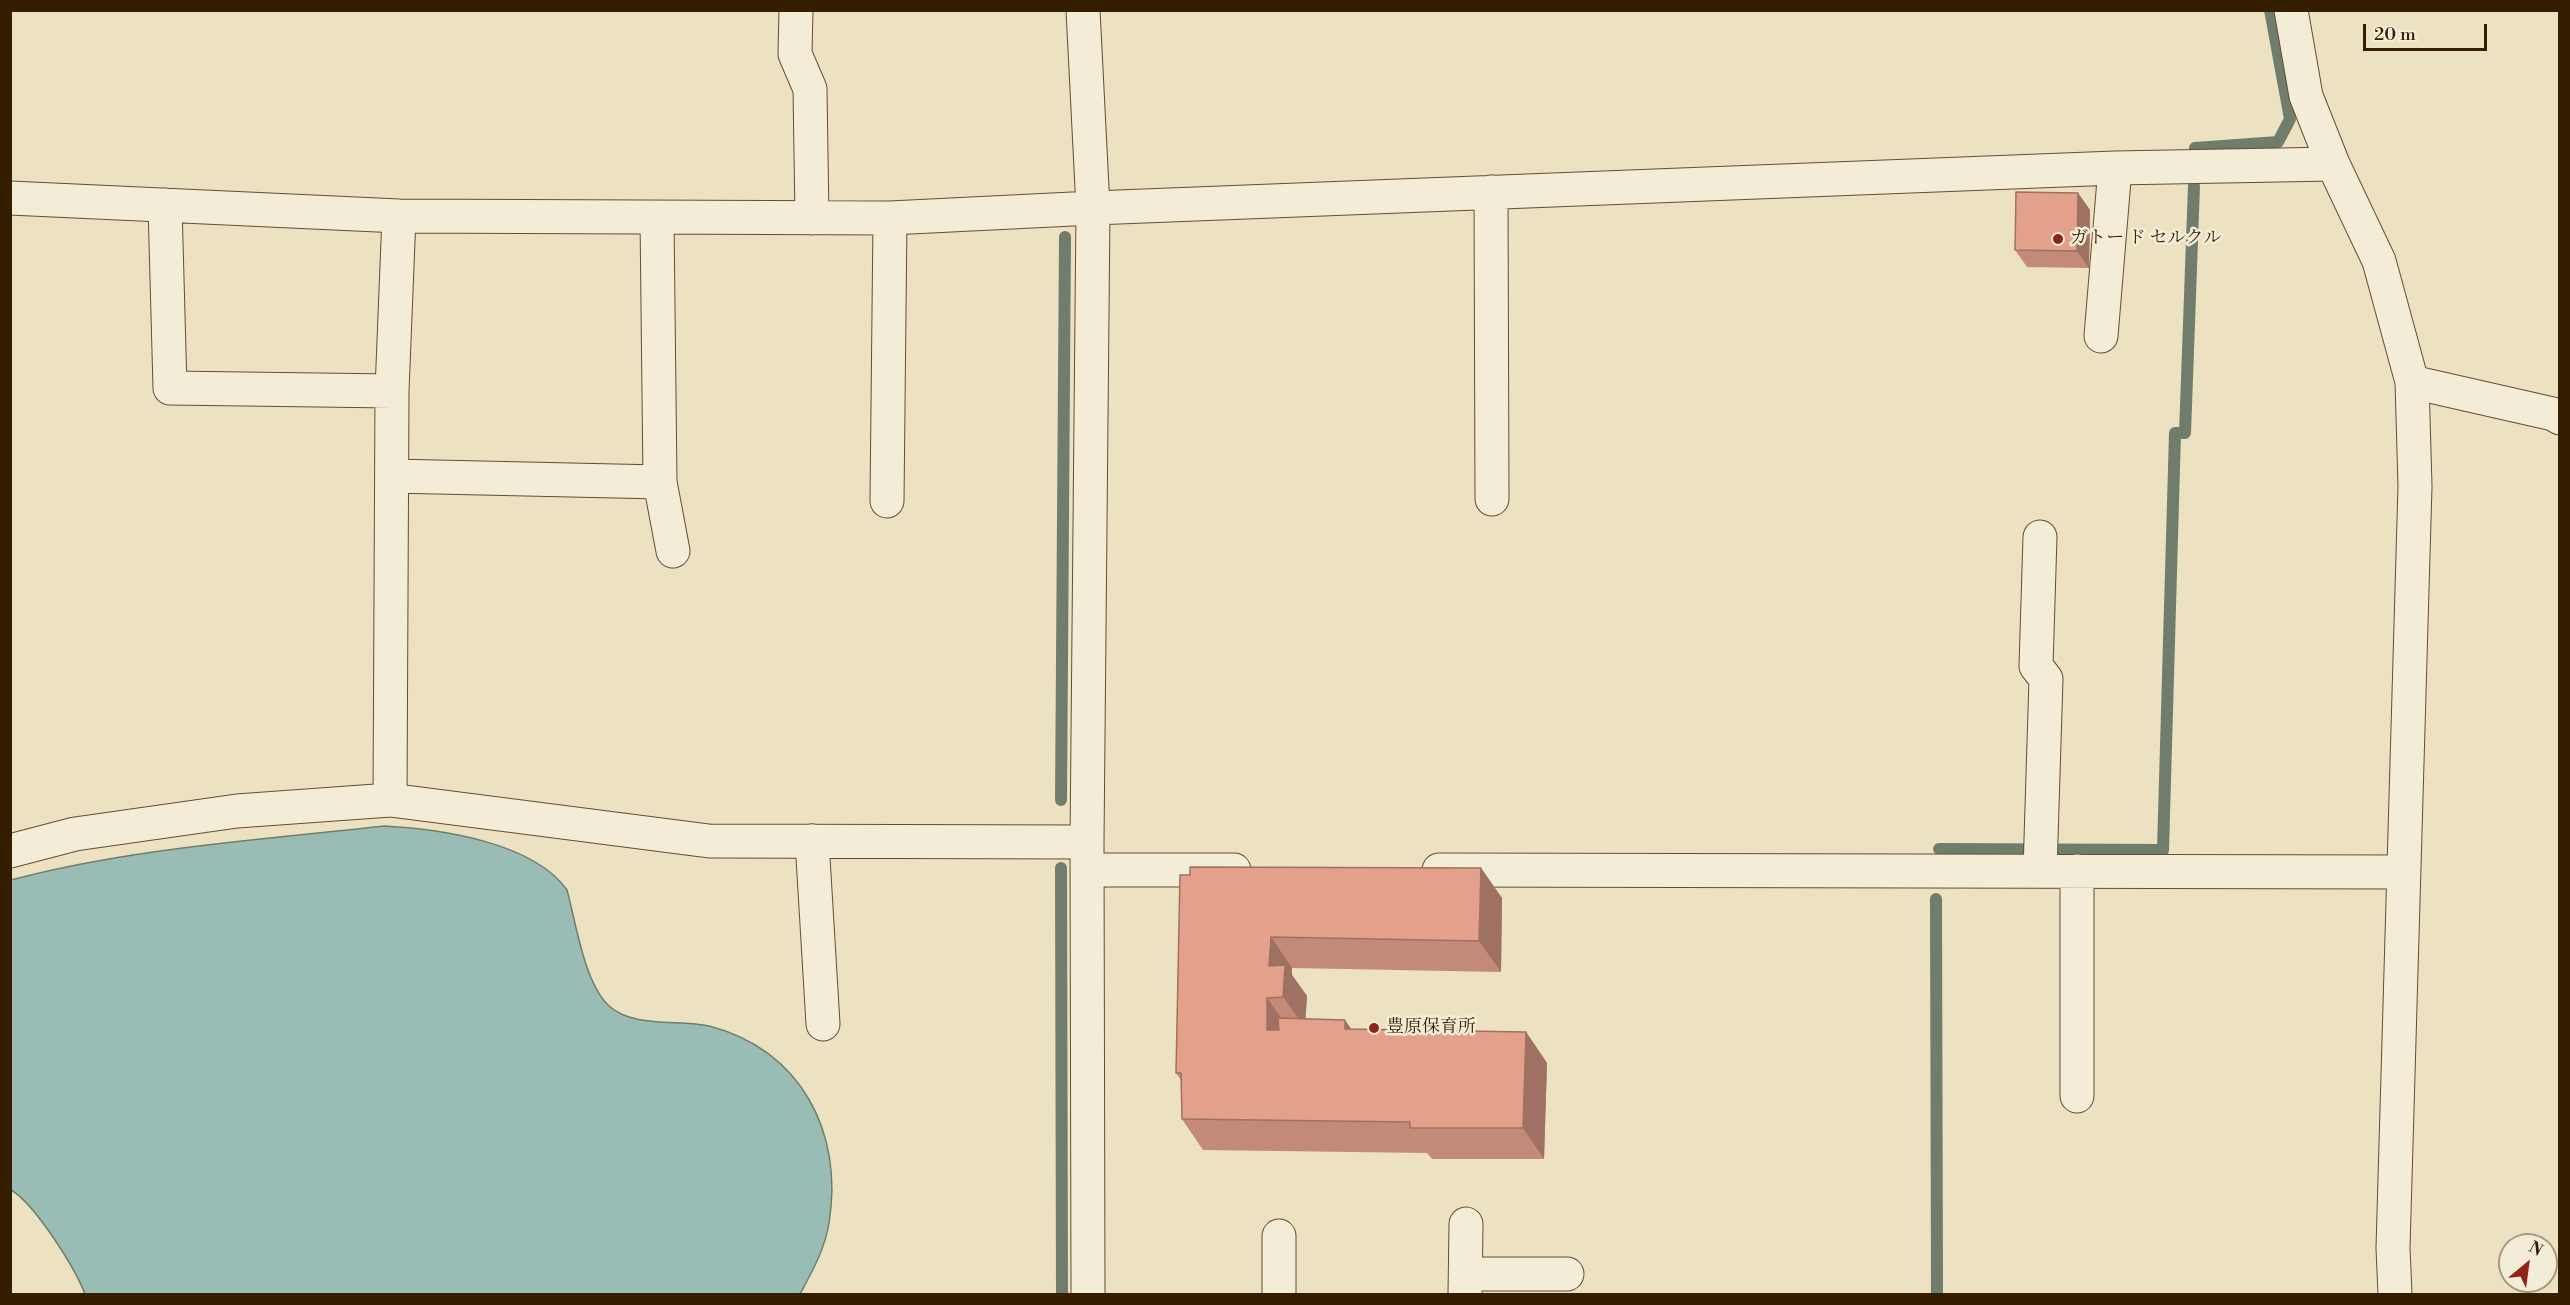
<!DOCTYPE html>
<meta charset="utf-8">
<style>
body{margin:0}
#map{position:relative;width:2570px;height:1305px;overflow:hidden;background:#ece2c2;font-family:"Libre Bodoni",serif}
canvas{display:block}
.frame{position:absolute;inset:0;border:12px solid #351d00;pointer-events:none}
.north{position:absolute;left:2498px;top:1233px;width:60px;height:60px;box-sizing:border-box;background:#f3ecd7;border:2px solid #a79981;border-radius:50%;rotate:29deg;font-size:16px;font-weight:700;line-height:24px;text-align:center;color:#351d00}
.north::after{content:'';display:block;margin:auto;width:21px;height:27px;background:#8f2418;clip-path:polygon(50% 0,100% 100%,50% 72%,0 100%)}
.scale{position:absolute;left:2363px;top:24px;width:124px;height:27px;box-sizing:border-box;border:3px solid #351d00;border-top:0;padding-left:8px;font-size:18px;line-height:21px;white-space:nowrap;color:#351d00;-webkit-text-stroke:4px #f3ecd7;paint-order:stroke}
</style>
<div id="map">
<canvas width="2570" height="1305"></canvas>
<div class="frame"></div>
<div class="north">N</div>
<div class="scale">20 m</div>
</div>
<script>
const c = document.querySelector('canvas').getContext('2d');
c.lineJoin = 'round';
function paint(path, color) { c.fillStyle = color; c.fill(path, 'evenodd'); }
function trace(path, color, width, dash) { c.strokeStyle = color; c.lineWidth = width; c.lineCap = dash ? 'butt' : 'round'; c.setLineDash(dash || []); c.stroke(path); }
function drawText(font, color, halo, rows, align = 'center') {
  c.font = font + ' "Libre Bodoni","Noto Serif JP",serif'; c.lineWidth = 5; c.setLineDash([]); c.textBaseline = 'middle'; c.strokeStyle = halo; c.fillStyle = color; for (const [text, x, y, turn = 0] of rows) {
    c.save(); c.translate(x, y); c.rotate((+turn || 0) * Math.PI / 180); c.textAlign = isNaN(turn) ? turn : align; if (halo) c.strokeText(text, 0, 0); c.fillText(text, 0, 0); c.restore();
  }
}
const water = new Path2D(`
 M 384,826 C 440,829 533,842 567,890 C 576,923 584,981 608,1005 C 633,1029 679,1019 709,1026 C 800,1049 844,1132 829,1223 C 825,1249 812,1272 800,1294 L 85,1294 C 75,1268 35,1204 11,1190 L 11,880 C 132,848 259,840 384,826 Z`);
const stream = new Path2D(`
 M 2195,148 L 2278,142 L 2290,119 L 2270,10
 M 1061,800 L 1065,237
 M 1939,849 L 2163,850 L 2175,433 L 2185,433 L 2194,186
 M 1061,868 L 1062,1294
 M 1936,899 L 1937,1294`);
const minor = new Path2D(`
 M 796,10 L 795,54 L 810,89 L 812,218
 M 1083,10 L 1093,208 L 1087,842 L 1088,1294
 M 2291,10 L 2306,96 L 2333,164 L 2379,261 L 2412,382 L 2415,486 L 2393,1248 L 2395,1294
 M 1491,192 L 1492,499
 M 10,198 L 399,216 L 890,218 L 1093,208 L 2115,168 L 2333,164
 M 165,205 L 170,388 L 392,391
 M 657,218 L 660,482 L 673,551
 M 2101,336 L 2115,168
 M 2412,382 L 2553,414 L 2560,418
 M 392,476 L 660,482
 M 887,501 L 890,218
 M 2040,537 L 2036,666 L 2046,679 L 2040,871
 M 390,800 L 392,391 L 399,216
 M 812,841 L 823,1024
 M 10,851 L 75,834 L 237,811 L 390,800 L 709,841 L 1087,842
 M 1087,870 L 1234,870
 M 1439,870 L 2403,872
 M 2077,1096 L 2077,871
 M 1279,1236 L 1279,1294
 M 1466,1274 L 1567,1274
 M 1465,1294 L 1466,1224`);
const wall = new Path2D(`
 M 2078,193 L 2090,210 L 2089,268 L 2027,267 L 2015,250 Z
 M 1481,868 L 1502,898 L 1501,972 L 1292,968 L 1292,975 L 1307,996 L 1305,1019 L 1351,1029 L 1526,1032 L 1547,1063 L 1544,1159 L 1432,1159 L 1427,1153 L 1203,1150 L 1182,1119 L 1181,1080 L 1176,1073 L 1180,875 Z`);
const shadedWall = new Path2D(`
 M 2078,193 L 2090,210 L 2089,268 L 2077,251 Z
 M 1481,868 L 1502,898 L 1501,972 L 1479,941 Z
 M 1271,937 L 1292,968 L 1292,975 L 1307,996 L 1305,1028 L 1283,997 L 1269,966 Z
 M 1267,998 L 1289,1029 L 1289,1061 L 1267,1030 Z
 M 1345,1020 L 1366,1050 L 1345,1029 Z
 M 1526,1032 L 1547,1063 L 1544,1159 L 1523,1128 Z`);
const building = new Path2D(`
 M 2016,192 L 2078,193 L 2077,251 L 2015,250 Z
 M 1190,867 L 1481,868 L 1479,941 L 1271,937 L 1269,966 L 1285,965 L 1283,997 L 1267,998 L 1267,1030 L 1279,1030 L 1278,1018 L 1345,1020 L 1345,1029 L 1526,1032 L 1523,1128 L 1410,1128 L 1410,1122 L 1182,1119 L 1181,1073 L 1176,1073 L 1180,875 L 1190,875 Z`);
const markers = [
 [2058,239,6,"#8f2418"],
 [1374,1028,6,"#8f2418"]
];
const poiNames = [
 ["ガトー ド セルクル",2070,239],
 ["豊原保育所",1386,1028]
];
paint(water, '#99bdb4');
trace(water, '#717d6c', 1.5);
trace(stream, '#717d6c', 12);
trace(minor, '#634e30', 35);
trace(minor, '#f3ecd7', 33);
paint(wall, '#c38a78');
paint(shadedWall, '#9f7162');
paint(building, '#e3a18c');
trace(building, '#9f7162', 1.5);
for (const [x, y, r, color] of markers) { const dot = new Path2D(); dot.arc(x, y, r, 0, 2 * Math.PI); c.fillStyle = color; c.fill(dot); trace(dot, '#f3ecd7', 2); }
drawText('18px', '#351d00', '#f3ecd7', poiNames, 'left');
</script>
